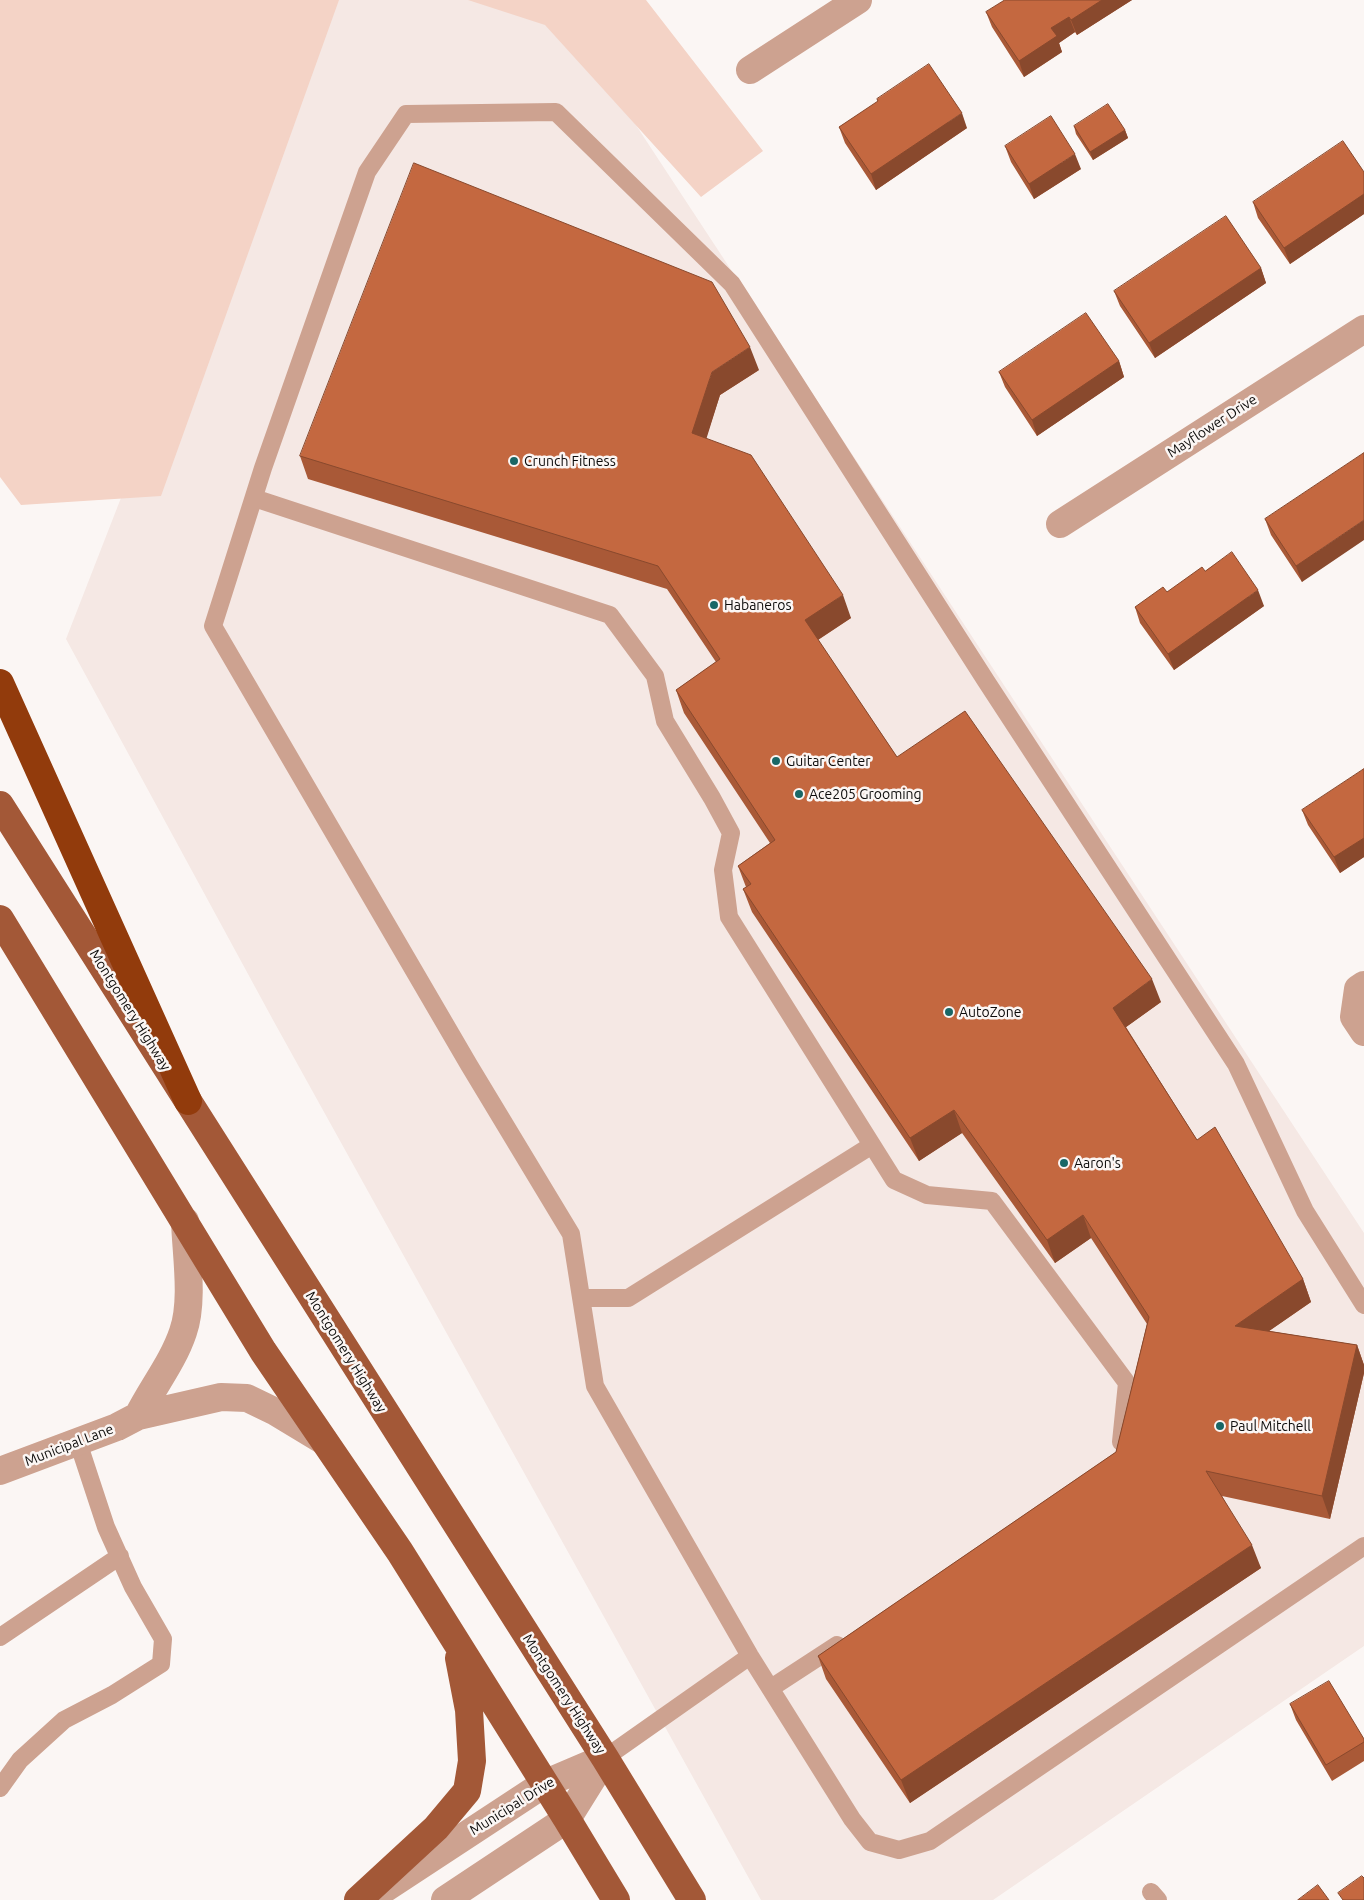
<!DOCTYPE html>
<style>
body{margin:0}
canvas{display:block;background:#fbf6f4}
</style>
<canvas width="1364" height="1900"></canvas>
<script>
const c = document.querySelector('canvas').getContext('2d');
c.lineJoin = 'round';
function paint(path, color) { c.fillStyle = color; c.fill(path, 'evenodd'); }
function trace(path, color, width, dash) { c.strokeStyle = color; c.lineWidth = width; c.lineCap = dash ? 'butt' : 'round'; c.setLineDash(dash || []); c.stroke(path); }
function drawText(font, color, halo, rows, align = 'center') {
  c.font = font + ' Ubuntu,sans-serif'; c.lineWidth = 5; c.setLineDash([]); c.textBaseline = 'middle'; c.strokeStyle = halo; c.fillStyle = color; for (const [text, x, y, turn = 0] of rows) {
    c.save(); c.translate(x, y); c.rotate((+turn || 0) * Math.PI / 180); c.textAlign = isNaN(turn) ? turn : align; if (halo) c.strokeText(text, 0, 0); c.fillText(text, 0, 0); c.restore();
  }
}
const built = new Path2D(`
 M 315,0 L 538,0 L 557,5 L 1364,1233 L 1364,1646 L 993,1900 L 761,1900 L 273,1020 L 66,639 Z`);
const green = new Path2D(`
 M 0,0 L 339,0 L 161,496 L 21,505 L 0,477 Z
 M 468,0 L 646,0 L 763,151 L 701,197 L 545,25 Z`);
const service = new Path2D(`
 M 254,498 L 610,615 L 655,676 L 665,721 L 712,798 L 731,833 L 723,870 L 729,917 L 894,1180 L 927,1195 L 992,1201 L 1127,1383 L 1121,1442
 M 581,1298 L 628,1298 L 872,1145
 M 1364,1305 L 1305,1211 L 1236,1064 L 986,681 L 732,284 L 556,112 L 406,114 L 367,172 L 263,468 L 213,626 L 469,1065 L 571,1234 L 595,1386 L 750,1656 L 852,1819 L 870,1842 L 899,1850 L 930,1841 L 1364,1546
 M 0,1637 L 120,1556
 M 771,1688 L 837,1645
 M 605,1758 L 750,1656
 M 0,1788 L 20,1760 L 64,1720 L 112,1695 L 161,1664 L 163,1639 L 133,1587 L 106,1527 L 78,1442
 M 1151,1892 L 1158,1900`);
const minor = new Path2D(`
 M 750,70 L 858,0
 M 1060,524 L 1364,329
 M 1364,985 L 1358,989 L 1354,1017 L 1364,1032`);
const tertiary = new Path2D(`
 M 138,1416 C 152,1388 173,1362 183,1332 C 194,1301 186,1254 185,1221
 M 0,1471 L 117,1427 L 138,1416 L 221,1397 L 247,1398 L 276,1412 L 324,1441
 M 375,1895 L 544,1784 L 605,1758
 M 445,1900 L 567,1819 L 605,1758`);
const primary = new Path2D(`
 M 0,805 L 605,1758 L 692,1900
 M 0,919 L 263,1351 L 400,1552 L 567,1819 L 616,1900
 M 358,1900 L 436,1828 L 467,1791 L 472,1761 L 469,1710 L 459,1658`);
const motorway = new Path2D(`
 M 0,683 L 188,1101`);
const wall = new Path2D(`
 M 1005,0 L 1132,0 L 1077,35 L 1075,32 L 1059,43 L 1062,52 L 1024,77 L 992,27 L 986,12 Z
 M 877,99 L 967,128 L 876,190 L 845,143 L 839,127 L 878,102 Z
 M 1074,126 L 1125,130 L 1128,138 L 1093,160 L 1076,134 Z
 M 1005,146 L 1081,169 L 1034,199 L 1011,162 Z
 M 1364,172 L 1364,214 L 1290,264 L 1258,218 L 1253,202 Z
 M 1261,268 L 1266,283 L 1155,358 L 1120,306 L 1114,291 Z
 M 1119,361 L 1124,377 L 1037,436 L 1005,387 L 999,372 Z
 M 759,370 L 720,395 L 706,438 L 851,618 L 818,640 L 897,757 L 1161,1002 L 1126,1027 L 1197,1140 L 1303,1279 L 1311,1302 L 1269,1331 L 1357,1345 L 1364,1365 L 1364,1373 L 1330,1519 L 1222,1496 L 1261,1568 L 910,1803 L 826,1679 L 818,1656 L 1116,1452 L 1147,1324 L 1091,1238 L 1055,1263 L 962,1133 L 919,1161 L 752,912 L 743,889 L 746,887 L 738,866 L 770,843 L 684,713 L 676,690 L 716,662 L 667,589 L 308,479 L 300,456 Z
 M 1364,453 L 1302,582 L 1271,535 L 1265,519 Z
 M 1205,571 L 1264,606 L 1174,670 L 1140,623 L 1135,607 L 1167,592 Z
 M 1364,769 L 1364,857 L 1340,873 L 1308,825 L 1302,810 Z
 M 1290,1704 L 1364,1742 L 1364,1761 L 1332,1781 L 1296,1720 Z`);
const shadedWall = new Path2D(`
 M 1102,0 L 1132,0 L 1077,35 L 1071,20 Z
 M 1069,17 L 1075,32 L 1059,43 L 1062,52 L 1024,77 L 1019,61 L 1051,28 Z
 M 962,113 L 967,128 L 876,190 L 871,174 Z
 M 1125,130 L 1128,138 L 1093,160 L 1090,152 Z
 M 1075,154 L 1081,169 L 1034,199 L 1029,184 Z
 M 1364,194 L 1364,214 L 1290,264 L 1284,248 Z
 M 1261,268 L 1266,283 L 1155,358 L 1149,343 Z
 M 750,347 L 759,370 L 720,395 L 701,456 L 692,433 L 712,372 Z
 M 1119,361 L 1124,377 L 1037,436 L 1032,420 Z
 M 1364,520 L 1364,540 L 1302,582 L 1296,566 Z
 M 1258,590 L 1264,606 L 1174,670 L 1168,654 Z
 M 843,595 L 851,618 L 813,643 L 805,620 Z
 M 1364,838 L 1364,857 L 1340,873 L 1334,857 Z
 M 1152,979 L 1161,1002 L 1122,1030 L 1113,1008 Z
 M 954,1110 L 962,1133 L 919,1161 L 910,1138 Z
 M 1083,1215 L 1091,1238 L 1055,1263 L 1047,1240 Z
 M 1303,1279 L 1311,1302 L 1243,1349 L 1235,1326 Z
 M 1357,1345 L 1364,1365 L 1364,1373 L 1330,1519 L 1322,1496 Z
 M 1252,1545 L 1261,1568 L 910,1803 L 901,1780 Z`);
const building = new Path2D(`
 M 1005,0 L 1102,0 L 1071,20 L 1069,17 L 1051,28 L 1057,36 L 1019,61 L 986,12 Z
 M 929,64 L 962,113 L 871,174 L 839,127 L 878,101 L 877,99 Z
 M 1108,104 L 1125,130 L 1090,152 L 1074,126 Z
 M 1051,116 L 1075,154 L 1029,184 L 1005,146 Z
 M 1343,141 L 1364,172 L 1364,194 L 1284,248 L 1253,202 Z
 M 414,163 L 712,282 L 750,347 L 712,372 L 692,433 L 751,455 L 843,595 L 805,620 L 897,757 L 965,711 L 1152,979 L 1113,1008 L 1197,1140 L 1215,1127 L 1303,1279 L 1235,1326 L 1357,1345 L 1322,1496 L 1206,1471 L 1252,1545 L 901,1780 L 818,1656 L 1116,1452 L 1149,1317 L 1083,1215 L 1047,1240 L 954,1110 L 910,1138 L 743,889 L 751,884 L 738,866 L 775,840 L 676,690 L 720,659 L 658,566 L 300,456 Z
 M 1226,216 L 1261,268 L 1149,343 L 1114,291 Z
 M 1086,313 L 1119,361 L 1032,420 L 999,372 Z
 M 1364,453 L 1364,520 L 1296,566 L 1265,519 Z
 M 1232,552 L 1258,590 L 1168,654 L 1135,607 L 1163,587 L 1167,592 L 1202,567 L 1205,571 Z
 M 1364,769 L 1364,838 L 1334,857 L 1302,810 Z
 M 1329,1681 L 1364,1739 L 1364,1742 L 1326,1765 L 1290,1704 Z
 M 1362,1876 L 1364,1878 L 1364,1900 L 1343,1900 L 1338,1893 Z
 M 1318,1885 L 1329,1900 L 1298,1900 Z`);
const markers = [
 [514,461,5,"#196766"],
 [714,605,5,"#196766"],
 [776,761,5,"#196766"],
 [799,794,5,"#196766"],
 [949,1012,5,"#196766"],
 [1064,1163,5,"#196766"],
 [1220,1426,5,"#196766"]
];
const streetNames = [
 ["Mayflower Drive",1212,426,-33],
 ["Montgomery Highway",130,1010,58],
 ["Montgomery Highway",346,1352,58],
 ["Municipal Lane",69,1445,-21],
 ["Montgomery Highway",564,1694,57],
 ["Municipal Drive",512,1806,-32]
];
const poiNames = [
 ["Crunch Fitness",524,461],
 ["Habaneros",724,605],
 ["Guitar Center",786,761],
 ["Ace205 Grooming",809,794],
 ["AutoZone",959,1012],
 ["Aaron's",1074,1163],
 ["Paul Mitchell",1230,1426]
];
paint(built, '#f5e8e4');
paint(green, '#f4d3c6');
trace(service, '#cda290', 18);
trace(minor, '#cda290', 28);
trace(tertiary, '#cda290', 28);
trace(primary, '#a35837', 28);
trace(motorway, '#923b0c', 28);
paint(wall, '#a95937');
paint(shadedWall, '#89492d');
paint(building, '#c46840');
trace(building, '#89492d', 1);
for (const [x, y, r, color] of markers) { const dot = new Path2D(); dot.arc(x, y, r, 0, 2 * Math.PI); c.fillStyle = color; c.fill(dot); trace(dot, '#fbf6f4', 2); }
drawText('14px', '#0c0b0a', '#fbf6f4', streetNames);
drawText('14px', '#0c0b0a', '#fbf6f4', poiNames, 'left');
</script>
